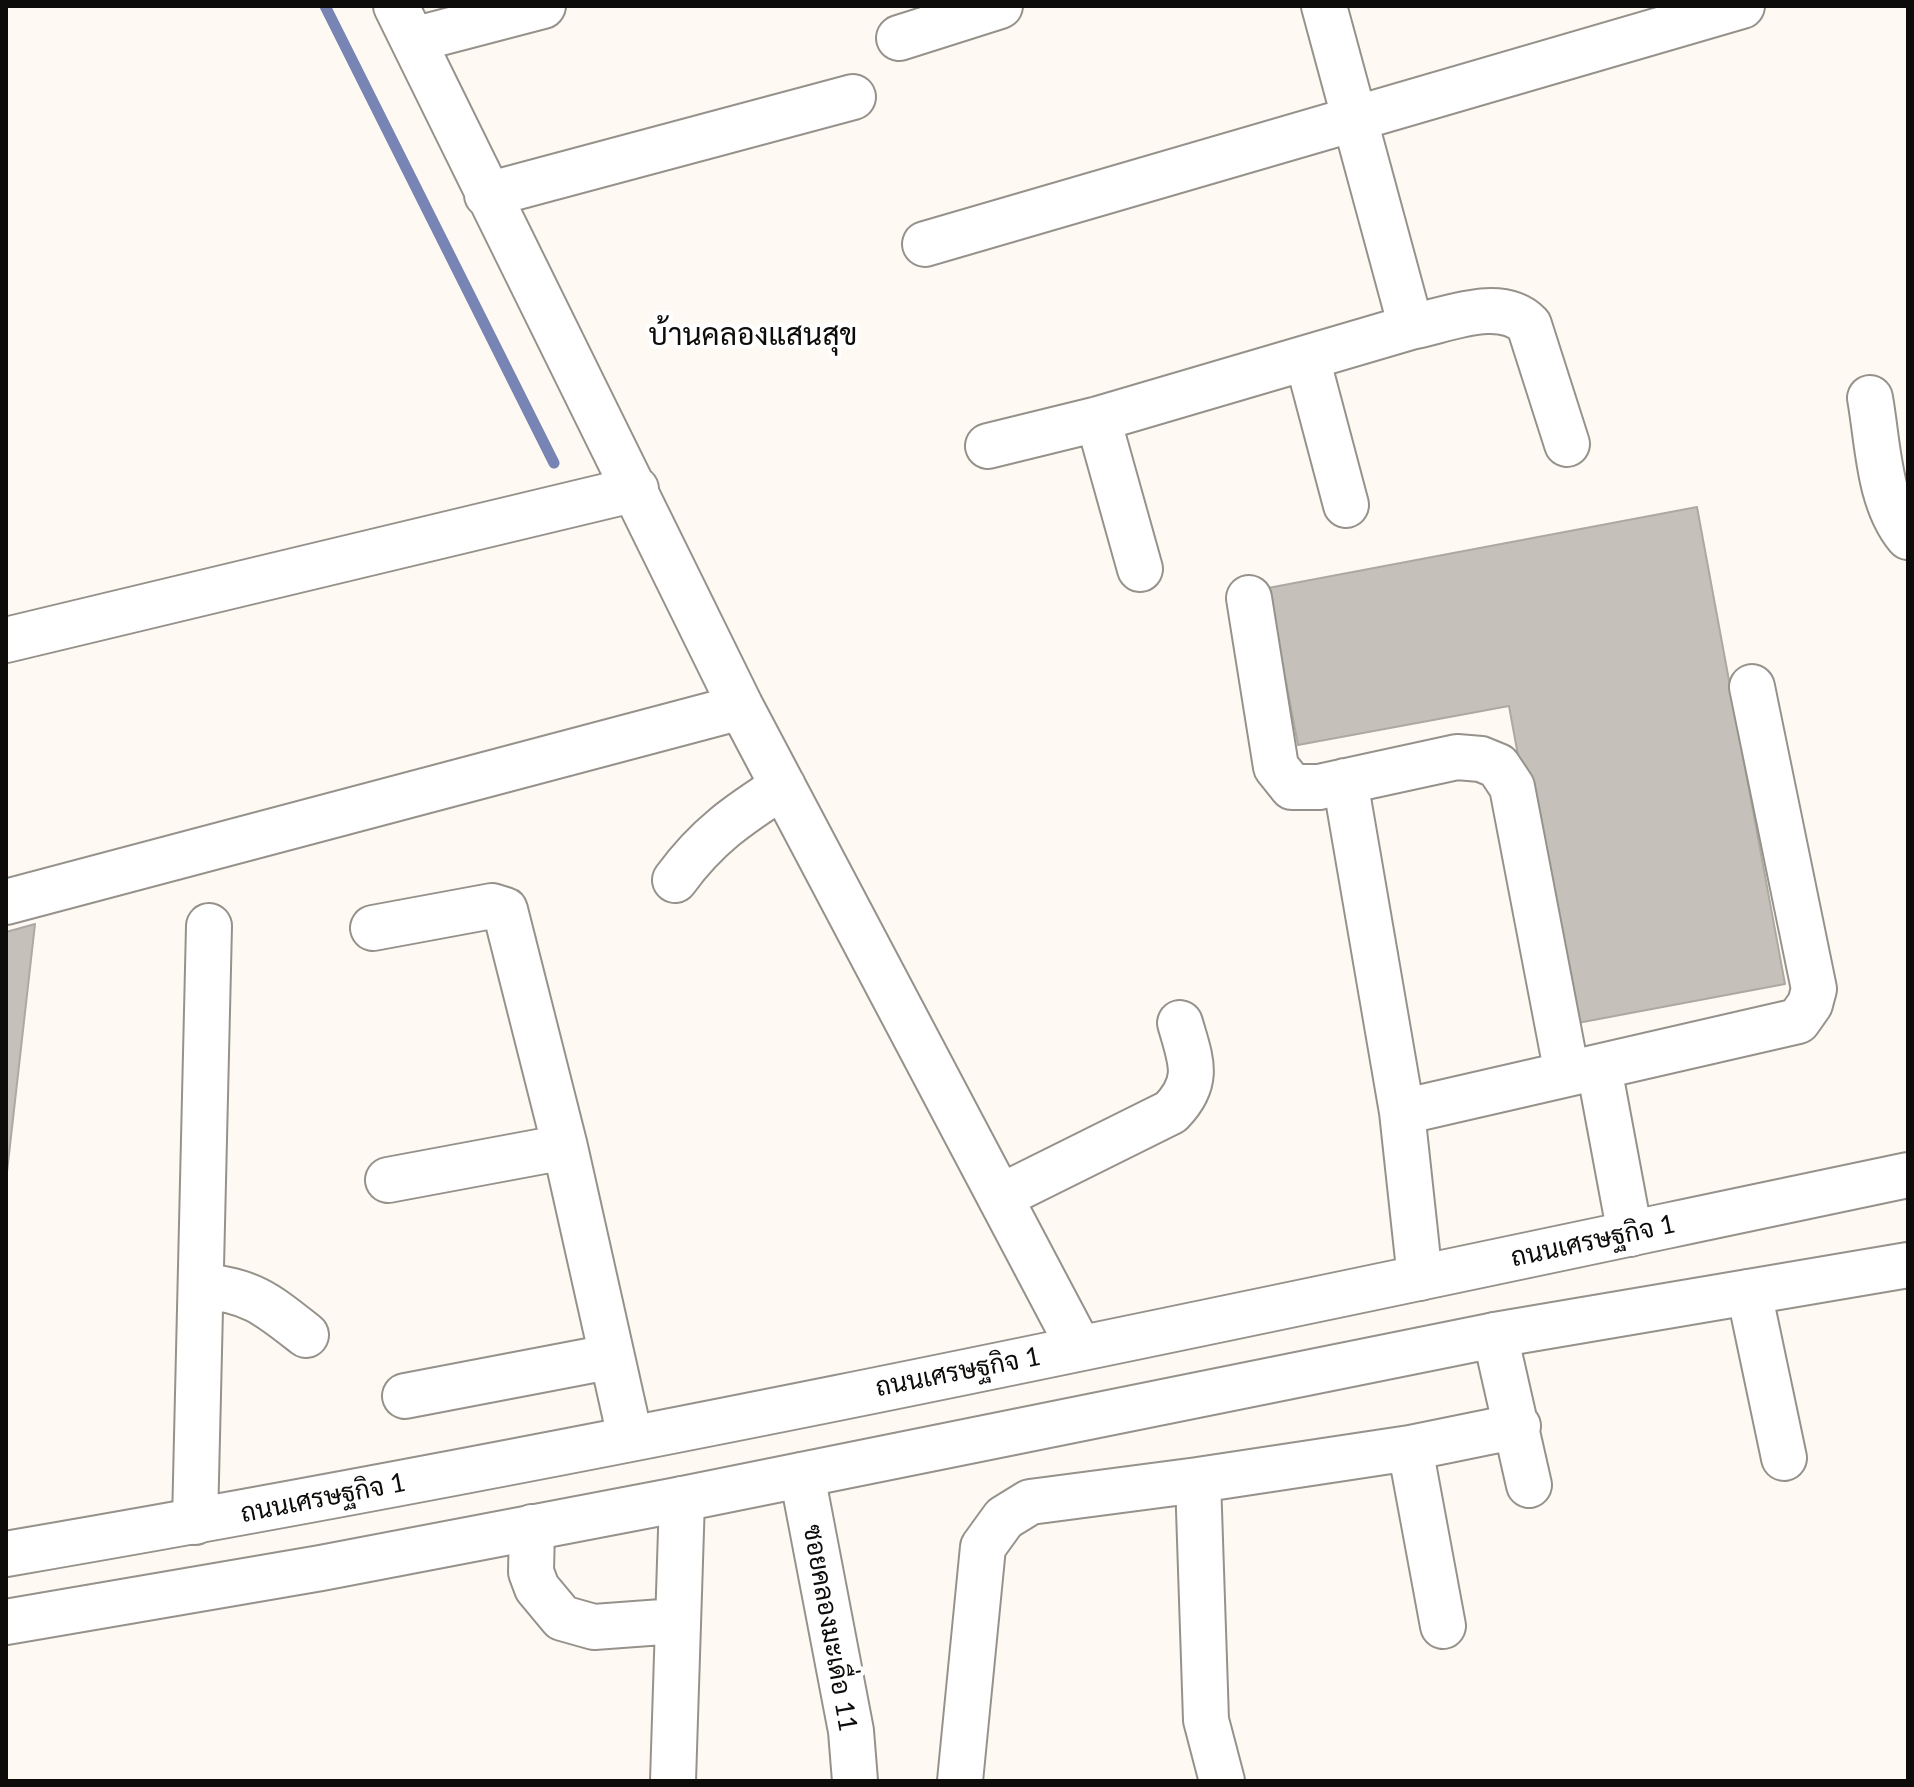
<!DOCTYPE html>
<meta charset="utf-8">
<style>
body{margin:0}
#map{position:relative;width:1914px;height:1787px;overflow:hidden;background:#fefaf3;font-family:Lato,sans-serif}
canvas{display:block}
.frame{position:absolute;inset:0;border:8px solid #0e0c0a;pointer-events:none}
</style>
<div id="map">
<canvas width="1914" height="1787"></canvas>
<div class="frame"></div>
</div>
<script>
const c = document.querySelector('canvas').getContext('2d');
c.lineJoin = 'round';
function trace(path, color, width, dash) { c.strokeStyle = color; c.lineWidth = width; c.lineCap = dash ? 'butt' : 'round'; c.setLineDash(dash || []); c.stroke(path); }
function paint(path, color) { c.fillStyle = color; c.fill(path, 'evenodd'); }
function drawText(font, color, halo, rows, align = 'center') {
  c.font = font + ' Lato,Sarabun,sans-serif'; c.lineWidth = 8; c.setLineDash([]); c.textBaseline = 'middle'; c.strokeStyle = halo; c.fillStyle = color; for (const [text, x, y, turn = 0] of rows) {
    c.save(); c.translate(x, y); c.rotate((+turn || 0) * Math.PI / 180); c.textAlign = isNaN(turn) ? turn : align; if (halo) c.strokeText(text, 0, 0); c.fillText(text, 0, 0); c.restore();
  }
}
const stream = new Path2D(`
 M 325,6 L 554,463`);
const building = new Path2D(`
 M 1697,507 L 1785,984 L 1567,1025 L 1509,706 L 1298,745 L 1268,588 Z
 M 35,924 L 6,1181 L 6,932 Z`);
const minor = new Path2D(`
 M 396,6 L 741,707 L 1079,1347
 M 899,38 L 1000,6
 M 413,40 L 543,6
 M 487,195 L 853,97
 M 925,244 L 1742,6
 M 1411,327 C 1447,320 1501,296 1529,325 L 1567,444
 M 1307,358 L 1346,505
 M 1870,398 C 1878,442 1878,501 1908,537
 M 1098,419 L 1140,569
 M 988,446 L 1098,419 L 1411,327 L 1324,6
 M 1249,598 L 1276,767 L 1292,787 L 1319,787 L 1457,757 L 1481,759 L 1498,766 L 1512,787 L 1567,1074
 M 6,640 L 636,489
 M 1345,781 L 1402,1112
 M 675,880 C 707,836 738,815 783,786
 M 6,902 L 741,707
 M 373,928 L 492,906 L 505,910 L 565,1147 L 630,1437
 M 1599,1068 L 1630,1234
 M 388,1180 L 565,1147
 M 1002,1196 L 1171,1112 C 1201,1081 1191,1061 1180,1023
 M 1420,1278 L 1402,1112 L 1798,1021 L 1810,1004 L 1814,989 L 1752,687
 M 201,1286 C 251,1290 268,1305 306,1335
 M 1749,1292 L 1784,1458
 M 1495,1335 L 1529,1485
 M 405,1396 L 609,1357
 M 802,1475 L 851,1731 L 855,1781
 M 1198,1480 L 1410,1448
 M 195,1522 L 209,926
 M 532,1527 L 531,1572 L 537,1588 L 562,1618 L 594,1627 L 676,1621
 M 1443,1626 L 1410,1448 L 1518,1426
 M 673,1781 L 682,1499
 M 960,1781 L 983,1547 L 1004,1518 L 1030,1502 L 1198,1480 L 1206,1720 L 1222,1781`);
const major = new Path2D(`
 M 6,1554 C 643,1445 1275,1308 1908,1175
 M 6,1622 L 321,1568 L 682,1499 L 1495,1335 L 1908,1265`);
const streetNames = [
 ["ถนนเศรษฐกิจ 1",1593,1241,-12],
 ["ถนนเศรษฐกิจ 1",958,1372,-11],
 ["ถนนเศรษฐกิจ 1",323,1498,-11],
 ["ซอยคลองมะเดื่อ 11",830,1628,80]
];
const quarterNames = [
 ["บ้านคลองแสนสุข",753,335]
];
trace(stream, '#7885b4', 11);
paint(building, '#c5c1ba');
trace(building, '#ada9a2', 2);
trace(minor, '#96928b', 48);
trace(major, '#96928b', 48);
trace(minor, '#fff', 44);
trace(major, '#fff', 44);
drawText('26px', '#0e0c0a', '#fff', streetNames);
drawText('30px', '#0e0c0a', '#fff', quarterNames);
</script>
